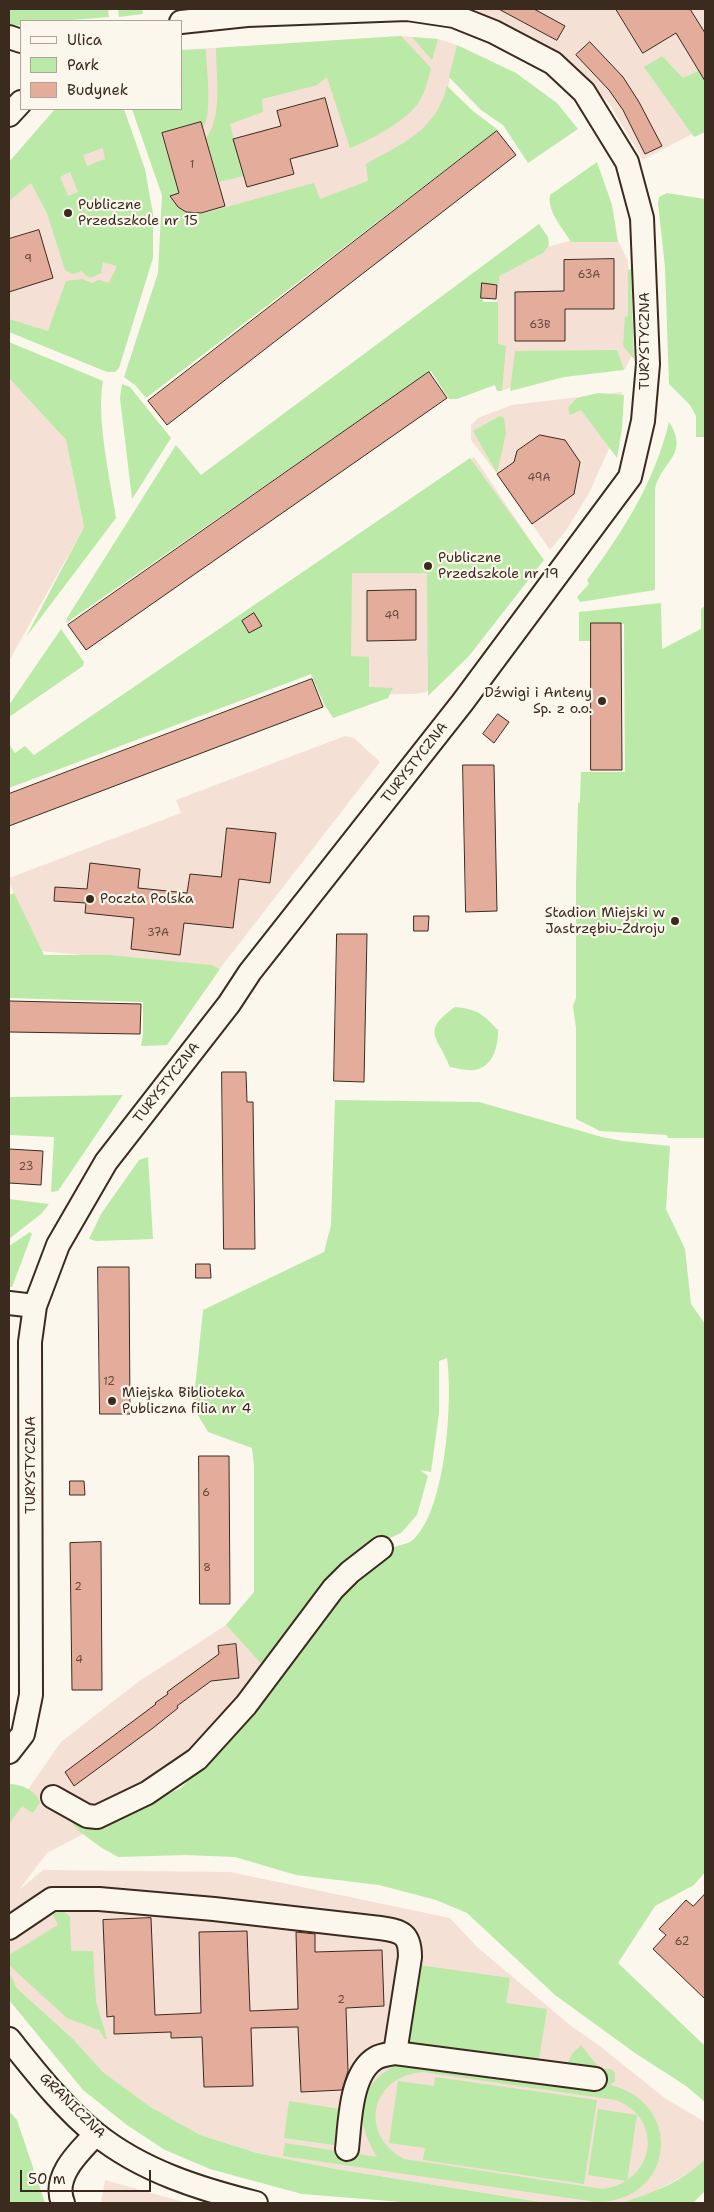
<!DOCTYPE html>
<meta charset="utf-8">
<style>
body{margin:0}
#map{position:relative;width:714px;height:2212px;overflow:hidden;background:#fbf7ec;font-family:"Shantell Sans",sans-serif}
canvas{display:block}
.frame{position:absolute;inset:0;border:10px solid #3b2a1e;pointer-events:none}
.legend{position:absolute;left:20px;top:20px;width:162px;height:90px;box-sizing:border-box;background:#fbf7ec;border:1px solid #aea59a;margin:0;padding:6px 9px;list-style:none;font-size:15px;color:#3b2a1e}
.legend li{display:flex;align-items:center;gap:10px;height:25px}
.legend b{width:25px;border:1px solid #aea59a}
.scale{position:absolute;left:20px;top:2170px;width:131px;height:22px;box-sizing:border-box;border:2px solid #3b2a1e;border-top:0;padding-left:6px;font-size:15px;line-height:18px;white-space:nowrap;color:#3b2a1e;-webkit-text-stroke:4px #fbf7ec;paint-order:stroke}
</style>
<div id="map">
<canvas width="714" height="2212"></canvas>
<div class="frame"></div>
<ul class="legend">
<li><b style="height:6px;background:#fbf7ec"></b>Ulica</li>
<li><b style="height:14px;background:#bae9a8"></b>Park</li>
<li><b style="height:14px;background:#e4ac9b"></b>Budynek</li>
</ul>
<div class="scale">50 m</div>
</div>
<script>
const c = document.querySelector('canvas').getContext('2d');
c.lineJoin = 'round';
function paint(path, color) { c.fillStyle = color; c.fill(path, 'evenodd'); }
function trace(path, color, width, dash) { c.strokeStyle = color; c.lineWidth = width; c.lineCap = dash ? 'butt' : 'round'; c.setLineDash(dash || []); c.stroke(path); }
function drawText(font, color, halo, rows, align = 'center') {
  c.font = font + ' "Shantell Sans",sans-serif'; c.lineWidth = 4.5; c.setLineDash([]); c.textBaseline = 'middle'; c.strokeStyle = halo; c.fillStyle = color; for (const [text, x, y, turn = 0] of rows) {
    c.save(); c.translate(x, y); c.rotate((+turn || 0) * Math.PI / 180); c.textAlign = isNaN(turn) ? turn : align; if (halo) c.strokeText(text, 0, 0); c.fillText(text, 0, 0); c.restore();
  }
}
const built = new Path2D(`
 M 472,9 L 705,9 L 705,127 L 643,160 L 609,103 L 565,58 L 526,34 Z
 M 401,36 L 438,39 L 457,45 L 436,144 L 255,250 L 173,273 L 162,195 L 132,109 L 181,109 L 181,50 Z
 M 93,109 L 134,246 L 84,348 L 9,321 L 9,180 Z
 M 573,240 L 618,241 L 628,261 L 632,355 L 625,369 L 530,380 L 501,391 L 495,343 L 498,273 L 543,248 Z
 M 9,378 L 66,440 L 84,527 L 9,661 Z
 M 622,392 L 616,433 L 589,493 L 567,529 L 550,550 L 501,479 L 471,440 L 471,425 L 478,418 L 512,405 Z
 M 474,457 L 540,555 L 426,692 L 413,694 L 344,695 L 311,578 Z
 M 345,736 L 354,738 L 380,762 L 218,971 L 213,968 L 41,951 L 9,883 L 9,878 L 181,813 L 176,800 Z
 M 226,1625 L 274,1677 L 171,1788 L 47,1853 L 19,1890 L 43,1870 L 230,1872 L 450,1918 L 476,1946 L 570,2025 L 601,2047 L 666,2099 L 705,2122 L 705,2159 L 693,2171 L 653,2192 L 621,2203 L 548,2203 L 336,2169 L 257,2153 L 200,2135 L 149,2106 L 103,2072 L 73,2039 L 9,1980 L 9,1817 L 61,1742 L 138,1682 Z
 M 105,2180 L 187,2203 L 101,2203 Z`);
const green = new Path2D(`
 M 9,9 L 108,9 L 109,17 L 60,21 L 21,21 L 21,25 L 9,26 Z
 M 118,9 L 142,9 L 143,14 L 119,17 Z
 M 401,36 L 431,68 C 428,80 425,92 419,102 C 406,121 371,140 350,148 L 327,77 L 317,85 L 262,99 L 263,112 L 230,124 L 243,176 L 219,182 L 206,138 C 223,117 216,74 216,48 Z
 M 412,37 L 438,39 L 432,60 Z
 M 457,45 L 516,73 L 557,103 L 578,129 L 528,163 L 503,125 L 481,110 L 449,77 Z
 M 206,49 C 206,68 213,113 203,128 L 202,123 L 161,134 L 180,194 L 170,197 C 178,210 186,214 201,214 L 314,183 L 320,199 L 368,181 L 366,164 C 403,143 436,131 447,86 L 473,111 L 498,130 L 146,398 L 135,385 L 124,377 L 158,273 L 162,195 L 132,109 L 181,109 L 181,50 Z
 M 662,56 L 683,78 L 705,68 L 705,132 L 694,137 L 644,67 Z
 M 55,109 L 124,109 L 145,169 L 153,214 L 153,258 L 119,368 L 115,372 L 107,372 L 9,332 L 9,319 L 48,331 L 66,281 L 82,279 L 92,283 L 99,280 L 109,283 L 117,266 L 103,262 L 101,273 L 90,278 L 81,271 L 73,274 L 65,270 L 47,213 L 31,183 L 9,201 L 9,162 ZM 103,148 L 105,159 L 87,166 L 83,155 ZM 70,172 L 78,192 L 68,196 L 60,177 Z
 M 597,162 L 612,205 L 618,242 L 571,242 C 563,228 547,212 550,195 Z
 M 667,193 L 705,199 L 705,437 L 696,437 L 696,416 L 690,405 L 669,384 L 665,267 L 658,203 L 659,197 Z
 M 539,224 L 548,237 L 549,245 L 543,253 L 499,276 L 499,284 L 483,285 L 483,302 L 498,302 L 498,344 L 506,346 L 502,391 L 497,391 L 495,385 L 457,399 L 449,399 L 431,371 L 66,623 L 67,618 L 176,445 L 201,475 Z
 M 631,269 L 634,359 L 623,346 L 625,317 L 628,316 L 628,270 Z
 M 9,342 L 103,381 C 96,419 110,478 116,518 L 26,637 L 84,527 L 66,440 L 9,378 Z
 M 617,350 L 624,370 L 564,377 L 510,391 L 515,351 Z
 M 122,384 L 130,387 L 171,438 L 132,499 L 120,398 Z
 M 598,393 L 624,395 L 622,429 L 617,458 L 581,410 L 570,415 L 568,407 L 577,398 Z
 M 500,416 L 504,418 L 506,433 L 497,473 L 473,431 Z
 M 669,422 C 690,455 662,460 655,489 L 655,590 L 580,602 L 577,597 L 589,584 L 587,580 C 623,532 655,481 669,422 Z
 M 470,458 L 544,560 L 469,656 L 428,696 L 427,573 L 352,573 L 351,656 L 369,657 L 369,687 L 393,688 L 388,698 L 333,718 L 324,704 L 311,674 L 9,788 L 9,744 L 15,753 L 25,746 L 34,755 Z
 M 661,603 L 662,649 L 701,629 L 701,609 L 705,606 L 705,1138 L 668,1138 L 667,1135 L 600,1131 L 576,1119 L 576,1028 L 573,1006 L 576,998 L 576,885 L 578,803 L 580,802 L 581,772 L 625,772 L 624,624 L 591,624 L 591,641 L 579,641 L 579,612 Z
 M 61,629 L 84,662 L 83,666 L 9,717 L 9,705 Z
 M 14,893 L 44,955 L 109,955 L 211,965 L 220,969 L 167,1045 L 141,1046 L 143,1034 L 143,1002 L 9,998 L 9,895 Z
 M 455,1007 C 477,1009 483,1014 498,1030 C 498,1046 494,1067 474,1070 C 467,1071 457,1068 450,1067 C 438,1036 420,1032 455,1007 Z
 M 123,1095 L 58,1191 L 51,1192 L 54,1137 L 9,1135 L 9,1097 Z
 M 335,1100 L 479,1102 L 602,1137 L 622,1141 L 670,1146 L 666,1209 L 685,1249 L 691,1304 L 705,1324 L 705,1872 L 694,1885 L 655,1906 L 618,1963 L 705,2046 L 705,2102 L 686,2086 L 635,2053 L 555,1995 L 467,1913 L 436,1900 L 379,1885 L 296,1875 L 235,1857 L 186,1855 L 118,1857 L 102,1848 L 80,1832 L 61,1811 L 87,1822 L 100,1821 L 129,1812 L 181,1788 L 209,1759 L 249,1710 L 340,1587 C 344,1583 349,1578 354,1574 C 360,1570 368,1568 374,1564 C 379,1560 382,1554 387,1550 C 396,1544 408,1546 415,1538 C 446,1506 453,1401 447,1358 L 439,1361 L 439,1413 L 431,1472 L 420,1470 L 428,1476 L 417,1515 L 401,1533 L 372,1546 L 341,1570 L 267,1670 L 226,1625 L 254,1592 L 254,1466 L 252,1448 L 208,1432 L 193,1407 L 203,1310 L 324,1252 L 331,1225 Z
 M 148,1157 L 153,1239 L 96,1241 L 89,1239 L 101,1214 L 139,1160 Z
 M 9,1199 L 49,1204 L 41,1214 L 9,1239 Z
 M 30,1232 L 32,1234 L 12,1287 L 9,1287 L 9,1246 Z
 M 9,1784 C 21,1784 35,1790 40,1802 L 33,1813 L 22,1806 L 9,1824 Z
 M 62,1910 L 70,1917 L 71,1951 L 93,1951 L 96,2001 L 107,2039 L 105,2039 L 99,2030 L 67,2018 L 9,1965 L 9,1955 L 58,1925 L 53,1915 L 56,1911 Z
 M 419,1965 L 510,1978 L 506,2003 L 547,2009 L 538,2065 L 408,2048 Z
 M 9,1972 L 16,1987 L 73,2039 L 103,2072 L 149,2106 L 200,2135 L 257,2153 L 336,2169 L 547,2203 L 415,2203 L 302,2194 L 210,2169 L 165,2150 L 127,2125 L 83,2090 L 9,2000 Z
 M 581,2045 L 600,2069 L 611,2069 L 615,2073 L 615,2081 L 610,2085 C 685,2103 675,2202 596,2202 L 283,2156 L 285,2143 L 377,2157 C 352,2117 358,2081 404,2061 L 567,2064 L 572,2054 ZM 423,2072 L 616,2100 C 665,2119 655,2182 603,2189 L 404,2159 C 358,2134 370,2076 423,2072 Z
 M 435,2077 L 597,2100 L 584,2184 L 423,2160 L 425,2148 L 389,2143 L 398,2081 L 434,2086 Z
 M 289,2101 L 346,2110 L 341,2146 L 284,2138 Z
 M 598,2109 L 637,2115 L 627,2181 L 588,2175 Z
 M 9,2111 L 17,2120 L 45,2203 L 9,2203 Z
 M 705,2159 L 705,2191 L 693,2203 L 621,2203 C 651,2193 683,2182 705,2159 Z`);
const building = new Path2D(`
 M 499,9 L 534,9 L 565,26 L 557,40 Z
 M 616,9 L 690,9 L 705,33 L 705,81 L 676,33 L 643,53 Z
 M 590,42 L 623,77 L 639,102 L 662,146 L 645,154 L 623,110 L 609,90 L 576,55 Z
 M 325,98 L 338,146 L 290,159 L 294,174 L 247,187 L 233,139 L 281,126 L 277,111 Z
 M 201,122 L 225,206 L 201,213 L 186,212 L 178,207 L 170,196 L 179,193 L 162,133 Z
 M 497,131 L 516,155 L 167,425 L 148,401 Z
 M 39,230 L 53,278 L 9,292 L 9,239 Z
 M 614,259 L 614,309 L 565,309 L 565,341 L 515,341 L 515,292 L 564,291 L 564,260 Z
 M 482,283 L 497,285 L 496,299 L 481,298 Z
 M 429,372 L 447,398 L 86,650 L 68,625 Z
 M 540,435 L 565,440 L 580,462 L 574,494 L 532,524 L 497,474 L 514,462 L 517,451 Z
 M 416,590 L 416,640 L 367,641 L 367,591 Z
 M 254,613 L 262,626 L 249,633 L 242,621 Z
 M 591,623 L 621,623 L 622,770 L 591,770 Z
 M 312,679 L 323,707 L 9,826 L 9,794 Z
 M 498,714 L 509,722 L 494,743 L 483,734 Z
 M 463,765 L 494,765 L 497,911 L 466,912 Z
 M 227,828 L 276,833 L 270,883 L 239,879 L 233,928 L 184,923 L 180,955 L 131,949 L 134,918 L 85,913 L 86,903 L 54,901 L 55,887 L 87,889 L 90,863 L 140,869 L 138,888 L 187,893 L 190,874 L 221,877 Z
 M 414,916 L 429,916 L 428,931 L 414,931 Z
 M 337,934 L 367,934 L 364,1082 L 334,1081 Z
 M 9,1001 L 141,1004 L 140,1034 L 9,1032 Z
 M 222,1072 L 246,1072 L 247,1102 L 253,1102 L 255,1249 L 224,1249 Z
 M 9,1149 L 43,1151 L 41,1185 L 9,1183 Z
 M 196,1264 L 210,1264 L 211,1278 L 196,1278 Z
 M 98,1267 L 129,1267 L 130,1414 L 100,1414 Z
 M 199,1456 L 229,1456 L 230,1604 L 200,1604 Z
 M 70,1481 L 84,1481 L 85,1495 L 70,1495 Z
 M 101,1542 L 102,1690 L 72,1690 L 70,1543 Z
 M 236,1644 L 239,1678 L 211,1681 L 177,1706 L 178,1708 L 153,1728 L 74,1786 L 65,1772 L 156,1704 L 155,1703 L 168,1694 L 167,1692 L 219,1654 L 218,1646 Z
 M 705,1894 L 705,1999 L 653,1949 L 666,1935 L 659,1929 L 686,1900 L 693,1906 Z
 M 151,1918 L 155,2015 L 201,2013 L 199,1932 L 247,1931 L 250,2011 L 298,2009 L 296,1932 L 315,1934 L 315,1952 L 382,1950 L 384,2006 L 346,2008 L 348,2071 L 342,2090 L 301,2092 L 298,2027 L 251,2028 L 253,2086 L 204,2087 L 202,2037 L 171,2038 L 171,2032 L 114,2034 L 114,2016 L 107,2017 L 103,1920 Z`);
const minor = new Path2D(`
 M 181,22 L 247,15 L 247,9
 M 9,37 L 21,41
 M 9,115 L 21,102
 M 9,1303 L 35,1306
 M 9,1752 L 23,1734 L 31,1695 L 30,1342 L 35,1306 L 58,1245 L 106,1162 L 229,1004 L 250,972 L 462,703 L 630,477 L 643,421 L 648,364 L 642,218 L 627,162 L 584,92 L 553,63 L 494,32 L 454,16 L 407,9 L 247,15
 M 53,1797 L 87,1816 L 97,1817 L 147,1793 L 197,1759 L 246,1705 L 333,1589 L 350,1572 L 381,1548
 M 9,1928 L 52,1899 L 99,1899 L 214,1909 L 380,1928 C 402,1931 410,1934 410,1957 L 395,2053 L 595,2079
 M 9,2039 C 34,2070 65,2110 96,2134 C 142,2171 200,2189 256,2203
 M 347,2149 C 350,2123 350,2073 376,2058 C 381,2055 390,2054 395,2053
 M 63,2203 C 52,2176 79,2152 96,2134`);
const markers = [
 [68,213,5,"#3b2a1e"],
 [428,566,5,"#3b2a1e"],
 [602,701,5,"#3b2a1e"],
 [90,899,5,"#3b2a1e"],
 [675,921,5,"#3b2a1e"],
 [112,1401,5,"#3b2a1e"]
];
const numberNames = [
 ["1",192,165],
 ["9",28,259],
 ["63A",589,275],
 ["63B",540,325],
 ["49A",539,478],
 ["49",392,616],
 ["37A",158,933],
 ["23",26,1167],
 ["12",109,1382],
 ["6",206,1493],
 ["8",207,1568],
 ["2",78,1587],
 ["4",79,1660],
 ["62",682,1942],
 ["2",341,2000]
];
const poiNames = [
 ["Publiczne",78,205],
 ["Przedszkole nr 15",78,221],
 ["Publiczne",438,558],
 ["Przedszkole nr 19",438,574],
 ["Dźwigi i Anteny",592,693,"right"],
 ["Sp. z o.o.",592,709,"right"],
 ["Poczta Polska",100,899],
 ["Stadion Miejski w",665,913,"right"],
 ["Jastrzębiu-Zdroju",665,929,"right"],
 ["Miejska Biblioteka",122,1393],
 ["Publiczna filia nr 4",122,1409]
];
const streetNames = [
 ["TURYSTYCZNA",645,341,-90],
 ["TURYSTYCZNA",415,763,-52],
 ["TURYSTYCZNA",167,1083,-52],
 ["TURYSTYCZNA",31,1465,-90],
 ["GRANICZNA",72,2106,45]
];
paint(built, '#f4e0d4');
paint(green, '#bae9a8');
paint(building, '#e4ac9b');
trace(building, '#3b2a1e', 1);
trace(minor, '#3b2a1e', 26);
trace(minor, '#fbf7ec', 22);
for (const [x, y, r, color] of markers) { const dot = new Path2D(); dot.arc(x, y, r, 0, 2 * Math.PI); c.fillStyle = color; c.fill(dot); trace(dot, '#fbf7ec', 2); }
drawText('11px', '#654a3d', null, numberNames);
drawText('14px', '#3b2a1e', '#fbf7ec', poiNames, 'left');
drawText('14px', '#3b2a1e', '#fbf7ec', streetNames);
</script>
